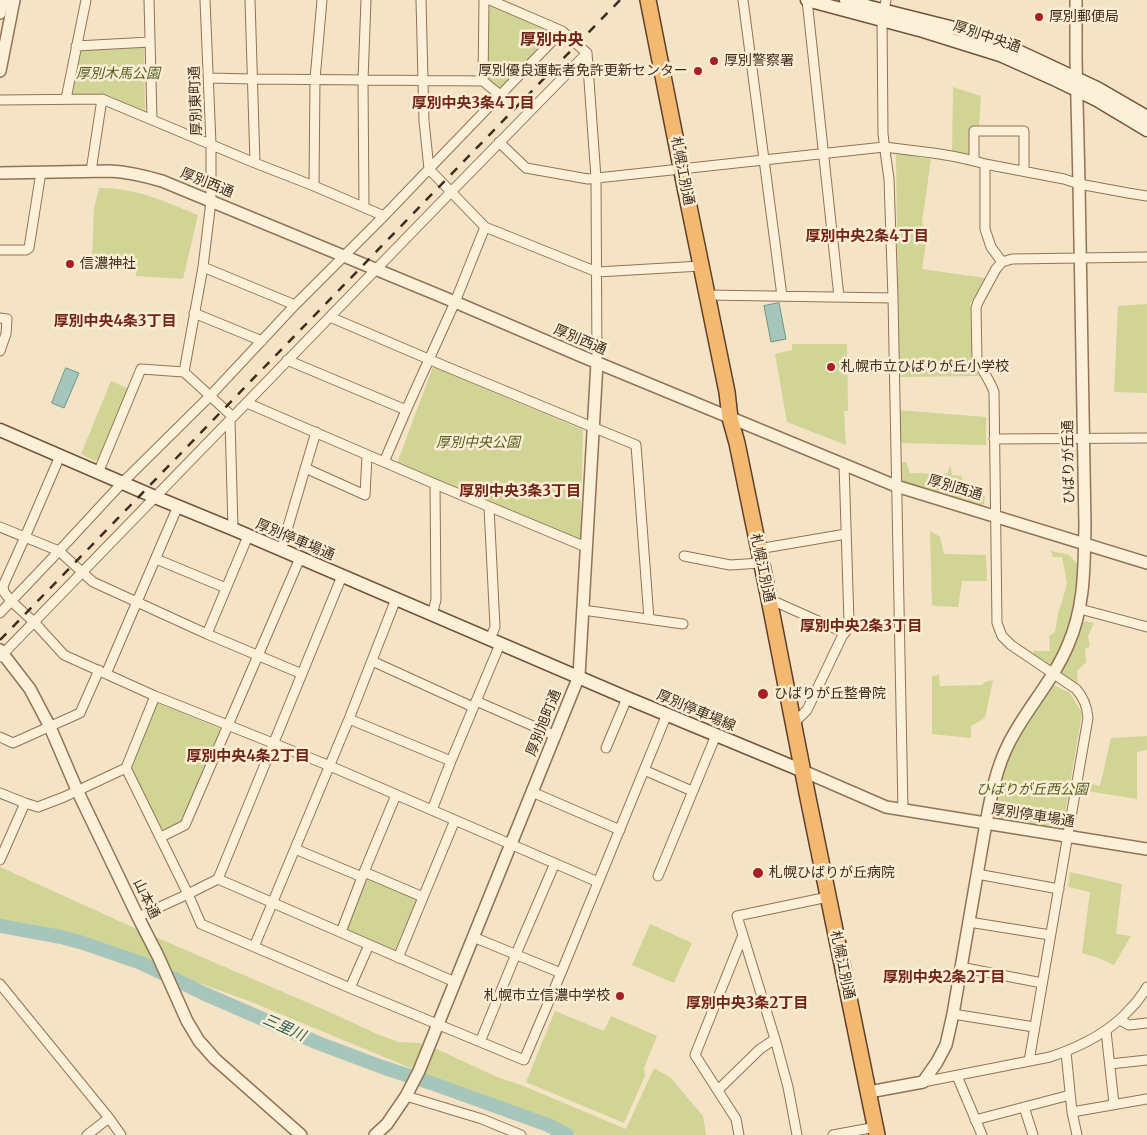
<!DOCTYPE html>
<meta charset="utf-8">
<style>
body{margin:0}
canvas{display:block;background:#f4e3c4}
</style>
<canvas width="1147" height="1135"></canvas>
<script>
const c = document.querySelector('canvas').getContext('2d');
c.lineJoin = 'round';
function paint(path, color) { c.fillStyle = color; c.fill(path, 'evenodd'); }
function trace(path, color, width, dash) { c.strokeStyle = color; c.lineWidth = width; c.lineCap = dash ? 'butt' : 'round'; c.setLineDash(dash || []); c.stroke(path); }
function drawText(font, color, halo, rows, align = 'center') {
  c.font = font + ' Merriweather,"Noto Sans JP",serif'; c.lineWidth = 5; c.setLineDash([]); c.textBaseline = 'middle'; c.strokeStyle = halo; c.fillStyle = color; for (const [text, x, y, turn = 0] of rows) {
    c.save(); c.translate(x, y); c.rotate((+turn || 0) * Math.PI / 180); c.textAlign = isNaN(turn) ? turn : align; if (halo) c.strokeText(text, 0, 0); c.fillText(text, 0, 0); c.restore();
  }
}
const green = new Path2D(`
 M 486,4 L 556,33 L 499,91 L 487,80 Z
 M 144,48 L 145,113 L 100,95 L 71,95 L 78,49 Z
 M 953,87 L 981,96 L 979,126 L 972,132 L 972,158 L 952,155 Z
 M 898,153 L 931,159 L 922,222 L 927,236 L 922,269 L 985,278 L 970,304 L 972,361 L 979,376 L 900,377 L 898,309 L 896,155 Z
 M 99,188 C 137,188 163,201 198,215 L 183,279 L 136,276 L 136,270 L 101,269 L 92,258 L 94,208 Z
 M 1147,304 L 1147,393 L 1114,392 L 1118,306 Z
 M 792,344 L 847,344 L 848,411 L 844,411 L 846,445 L 787,422 L 775,354 L 792,350 Z
 M 433,367 L 583,430 L 580,541 L 396,466 Z
 M 111,381 L 129,389 L 100,458 L 95,461 L 81,454 Z
 M 897,410 L 986,417 L 986,445 L 898,443 Z
 M 896,462 L 906,462 L 910,473 L 944,474 L 948,473 L 949,467 L 951,467 L 952,475 L 961,476 L 967,491 L 980,493 L 985,497 L 984,504 L 975,507 L 904,484 L 899,478 Z
 M 930,531 L 940,537 L 944,554 L 986,555 L 987,581 L 962,581 L 958,607 L 935,606 L 932,605 Z
 M 1051,551 L 1069,555 L 1079,566 L 1079,590 L 1071,627 L 1056,662 L 1043,667 L 1032,656 L 1034,651 L 1050,651 L 1049,636 L 1055,632 L 1058,613 L 1062,602 L 1067,583 L 1062,557 L 1053,557 Z
 M 1086,621 L 1094,623 L 1088,636 L 1090,647 L 1085,648 L 1086,662 L 1077,671 L 1078,689 L 1056,674 L 1075,628 Z
 M 939,675 L 940,686 L 982,685 L 985,682 L 993,680 L 985,718 L 971,726 L 971,738 L 932,734 L 932,676 Z
 M 1051,684 L 1070,693 L 1082,713 L 1062,831 L 992,820 L 994,793 L 1010,745 Z
 M 155,702 L 221,729 L 183,820 L 163,830 L 130,768 Z
 M 1147,736 L 1147,750 L 1137,752 L 1137,799 L 1080,790 L 1081,782 L 1100,786 L 1111,738 Z
 M 0,867 L 139,930 L 334,1014 L 377,1034 L 398,1042 L 419,1043 L 439,1050 L 497,1077 L 521,1085 L 626,1129 L 654,1068 L 671,1078 L 703,1116 L 706,1135 L 576,1135 L 567,1129 L 442,1081 L 249,1001 L 54,931 L 0,921 Z
 M 1070,872 L 1122,884 L 1116,934 L 1131,936 L 1114,965 L 1096,957 L 1082,953 L 1090,892 L 1068,887 Z
 M 365,875 L 419,898 L 396,955 L 343,931 Z
 M 650,924 L 692,943 L 674,983 L 632,965 Z
 M 555,1011 L 604,1031 L 611,1016 L 657,1036 L 644,1068 L 645,1076 L 624,1123 L 526,1082 Z`);
const water = new Path2D(`
 M 779,303 L 786,339 L 771,342 L 764,306 Z
 M 66,368 L 79,373 L 64,408 L 52,403 Z`);
const river = new Path2D(`
 M 0,926 L 61,937 L 83,943 L 141,963 L 205,994 L 318,1043 L 382,1067 L 431,1083 L 548,1125 L 567,1135`);
const minor = new Path2D(`
 M 149,0 L 152,119
 M 205,0 L 211,144 L 211,201 L 203,267 L 184,372 L 233,417
 M 250,0 L 255,163
 M 421,0 L 424,121 L 429,169 L 485,227 L 597,272 L 701,266
 M 490,0 L 562,31 L 587,53 L 596,178 L 597,363
 M 743,0 L 782,296
 M 807,0 L 839,297
 M 886,0 L 882,20 L 883,134 L 886,158 L 889,179 L 893,298 L 903,810
 M 76,46 L 150,42
 M 209,78 L 252,79 L 483,81 L 500,95
 M 483,81 L 484,0
 M 66,99 L 86,0
 M 0,100 L 102,99 L 255,163 L 314,186 L 384,216
 M 499,142 L 526,168 L 588,179 L 884,147 C 918,151 952,154 985,164 L 1064,179 L 1079,184 L 1128,193 L 1147,196
 M 974,161 L 974,131 L 1024,131 L 1024,171
 M 985,164 L 985,229 L 991,247 L 1002,262
 M 91,171 L 102,99
 M 314,186 L 315,79 L 322,0
 M 364,207 L 363,80 L 366,0
 M 0,250 L 26,250 L 29,248 L 41,172
 M 203,267 L 295,305
 M 707,295 L 893,298
 M 194,313 L 262,341
 M 330,317 L 447,367 L 636,445 L 649,619
 M 0,318 L 7,319 L 6,334 L 0,351
 M 287,360 L 406,410
 M 247,403 L 435,484 L 586,547
 M 230,420 L 233,529
 M 994,439 L 1147,438
 M 60,456 L 25,537 L 3,586 L 4,592 L 11,601 L 34,622 L 64,655 L 155,696 L 330,766 L 598,882
 M 384,462 L 408,406 L 455,302 L 485,227
 M 305,468 L 365,495 L 367,455
 M 98,473 L 141,369 L 184,372
 M 489,507 L 495,627 L 490,639
 M 0,527 L 59,551 L 93,582 L 207,634 L 302,674
 M 758,549 L 846,534
 M 281,550 L 316,432
 M 684,556 L 730,565 L 761,563
 M 156,559 L 226,588
 M 769,599 L 845,633
 M 1080,609 L 1147,627
 M 583,610 L 683,624
 M 0,613 L 59,551 L 122,483 L 210,396 L 295,305 L 384,216 L 429,169 L 562,31
 M 432,614 L 436,600 L 435,484
 M 207,634 L 248,536
 M 0,657 L 451,192 L 587,53
 M 372,661 L 473,707
 M 106,674 L 178,506
 M 476,701 L 556,736
 M 349,719 L 451,761
 M 793,724 L 807,710 L 849,622 L 844,464
 M 0,737 L 13,743 L 80,713 L 99,670
 M 606,748 L 627,698
 M 126,768 L 188,894 L 201,924 L 350,988 L 524,1060 L 561,973 L 667,714
 M 644,770 L 692,791
 M 532,792 L 620,830
 M 0,793 L 25,803 L 38,807 L 64,797 L 126,768 L 155,696
 M 432,810 L 451,761 L 500,644
 M 161,837 L 185,825 L 300,558
 M 295,849 L 362,877
 M 0,860 L 25,803
 M 364,872 L 423,897
 M 977,874 L 1059,889
 M 658,876 L 716,735
 M 218,879 L 455,982
 M 138,917 L 188,894 L 218,879 L 342,576
 M 969,922 L 1050,935
 M 341,932 L 364,872 L 396,795
 M 473,937 L 561,973
 M 254,947 L 349,719 L 396,599
 M 398,958 L 455,820
 M 960,967 L 1042,983
 M 0,984 L 109,1118 L 121,1135
 M 350,988 L 369,945
 M 953,1014 L 1034,1027
 M 1120,1020 L 1129,1025 L 1147,1023
 M 1106,1031 L 1114,1104
 M 480,1042 L 516,954 L 555,863
 M 1066,1052 L 1072,1112 L 1077,1135
 M 1029,1061 L 1088,718 C 1087,706 1084,698 1076,689 L 1011,645 L 1002,636 L 997,623 L 994,392 C 990,380 982,371 977,359 L 976,308 L 978,302 L 996,269 L 1002,262 L 1012,259 L 1147,257
 M 1110,1064 L 1147,1060
 M 957,1076 L 982,1135
 M 923,1082 L 1050,1057 C 1080,1047 1109,1033 1130,1009 C 1137,1003 1142,995 1147,987
 M 718,1090 L 760,1049 L 775,1039
 M 406,1096 L 482,1119 L 521,1135
 M 1024,1107 L 1033,1135
 M 1072,1112 L 1147,1099
 M 975,1120 L 1070,1095
 M 87,1135 L 109,1118
 M 739,1135 L 736,1119 L 695,1055 L 743,935
 M 797,1135 L 788,1087 L 775,1039 L 737,916 L 828,897
 M 833,1135 L 876,1127`);
const tertiary = new Path2D(`
 M 0,13 L 3,0
 M 0,71 L 14,0
 M 0,173 L 110,171 C 128,172 145,176 162,181 L 455,302 L 581,356 L 896,486 L 1147,563
 M 0,650 L 30,689 L 50,727 L 77,790 L 138,917 L 158,956 L 187,1021 L 199,1041 L 215,1059 L 301,1135
 M 803,771 L 886,807 L 1147,849
 M 869,1092 L 923,1082 L 937,1062 L 946,1045 L 953,1014 L 986,823 C 991,796 996,768 1009,743 C 1026,709 1053,681 1068,645 C 1085,606 1084,568 1085,526 L 1079,184 L 1076,59 L 1076,0
 M 375,1135 L 387,1124 L 406,1096 L 419,1071 L 579,676 L 597,363`);
const secondary = new Path2D(`
 M 807,0 L 923,31 L 1000,55 L 1056,80 L 1097,100 L 1147,130
 M 846,0 L 870,7 L 958,29 L 1005,45 L 1097,88 L 1147,117
 M 0,430 L 155,497 L 233,529 L 627,698 L 803,771`);
const trunk = new Path2D(`
 M 648,0 L 685,187 L 727,392 L 730,418 L 737,443 L 769,599 L 807,793 L 877,1135`);
const rail = new Path2D(`
 M 0,640 L 620,0`);
const markers = [
 [1039,17,5,"#a91f28"],
 [714,61,5,"#a91f28"],
 [698,71,5,"#a91f28"],
 [70,264,5,"#a91f28"],
 [831,367,5,"#a91f28"],
 [763,694,6,"#a91f28"],
 [758,873,6,"#a91f28"],
 [620,996,5,"#a91f28"]
];
const poiNames = [
 ["厚別郵便局",1049,17],
 ["厚別警察署",724,61],
 ["厚別優良運転者免許更新センター",688,71,"right"],
 ["信濃神社",80,264],
 ["札幌市立ひばりが丘小学校",841,367],
 ["ひばりが丘整骨院",774,694],
 ["札幌ひばりが丘病院",769,873],
 ["札幌市立信濃中学校",610,996,"right"]
];
const streetNames = [
 ["厚別中央通",987,37,19],
 ["厚別東町通",196,101,-92],
 ["札幌江別通",682,171,79],
 ["厚別西通",207,183,22],
 ["厚別西通",580,340,23],
 ["ひばりが丘通",1069,462,-91],
 ["厚別西通",955,488,17],
 ["厚別停車場通",295,540,23],
 ["札幌江別通",762,568,78],
 ["厚別停車場線",696,711,23],
 ["厚別旭町通",544,723,-68],
 ["厚別停車場通",1033,816,9],
 ["山本通",146,899,64],
 ["札幌江別通",842,965,78]
];
const parkNames = [
 ["厚別木馬公園",118,74],
 ["厚別中央公園",478,443],
 ["ひばりが丘西公園",1032,790]
];
const neighbourhoodNames = [
 ["厚別中央3条4丁目",473,104],
 ["厚別中央2条4丁目",867,237],
 ["厚別中央4条3丁目",115,322],
 ["厚別中央3条3丁目",520,492],
 ["厚別中央2条3丁目",861,627],
 ["厚別中央4条2丁目",248,757],
 ["厚別中央2条2丁目",944,978],
 ["厚別中央3条2丁目",747,1004]
];
const waterNames = [
 ["三里川",284,1028,24]
];
const quarterNames = [
 ["厚別中央",552,40]
];
paint(green, '#d0d495');
paint(water, '#a6c6bb');
trace(water, '#6b9689', 1);
trace(river, '#a6c6bb', 14);
trace(minor, '#917357', 11);
trace(tertiary, '#917357', 14);
trace(secondary, '#73533a', 15);
trace(trunk, '#5f402c', 18);
trace(minor, '#fdf0d8', 9);
trace(tertiary, '#fdf0d8', 11);
trace(secondary, '#fdf0d8', 12);
trace(trunk, '#f4b970', 15);
trace(rail, '#3f2c1d', 2.5, [9, 9]);
for (const [x, y, r, color] of markers) { const dot = new Path2D(); dot.arc(x, y, r, 0, 2 * Math.PI); c.fillStyle = color; c.fill(dot); trace(dot, '#faedd4', 2); }
drawText('14px', '#3f2c1d', '#faedd4', poiNames, 'left');
drawText('14px', '#3f2c1d', '#faedd4', streetNames);
drawText('italic 14px', '#535f21', '#faedd4', parkNames);
drawText('bold 15px', '#722416', '#faedd4', neighbourhoodNames);
drawText('italic 15px', '#2a615a', '#faedd4', waterNames);
drawText('bold 16px', '#722416', '#faedd4', quarterNames);
</script>
